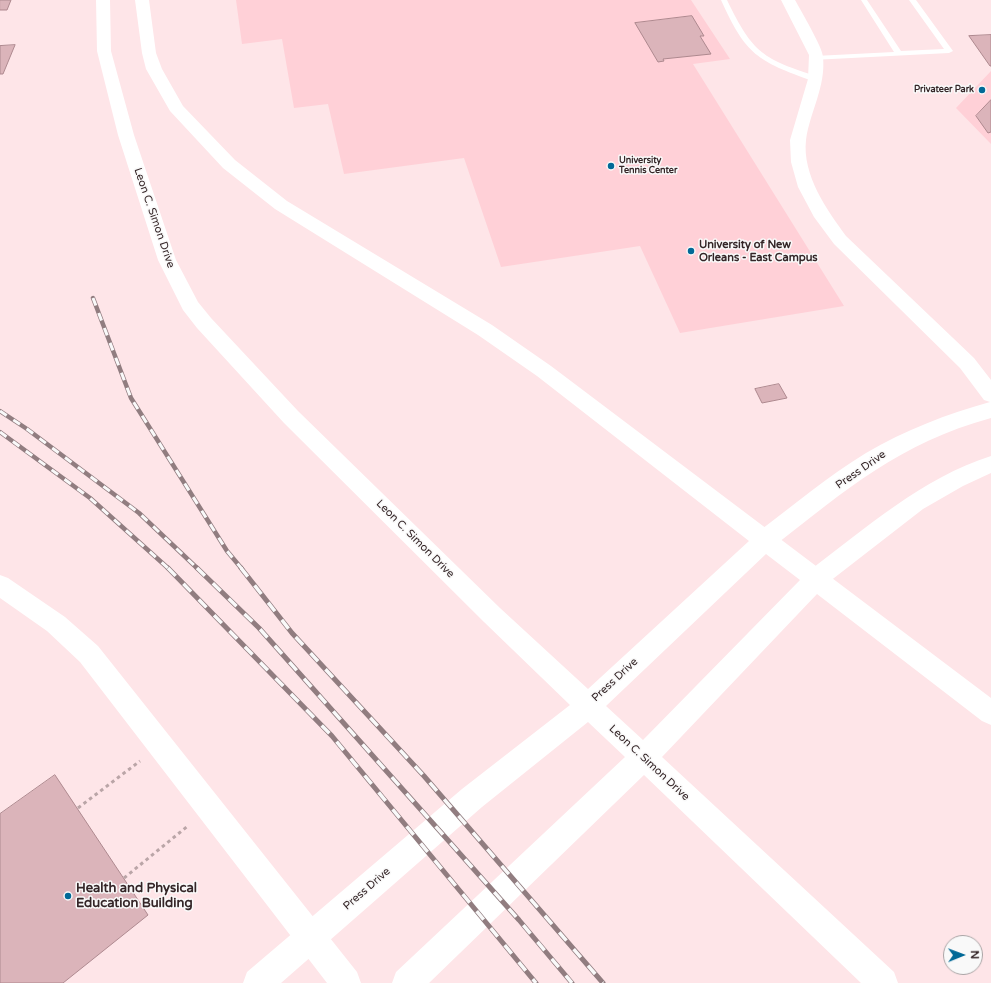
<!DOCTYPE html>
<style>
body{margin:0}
#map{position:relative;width:991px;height:983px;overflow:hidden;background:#fee5e8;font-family:"Varela Round",sans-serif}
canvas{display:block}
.north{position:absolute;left:943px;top:935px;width:40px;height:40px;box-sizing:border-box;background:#f9f9f9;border:1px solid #aaa4a5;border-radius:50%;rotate:89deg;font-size:11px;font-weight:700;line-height:16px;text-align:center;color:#342527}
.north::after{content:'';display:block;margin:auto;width:14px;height:18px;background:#016997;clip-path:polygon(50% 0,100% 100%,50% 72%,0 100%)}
</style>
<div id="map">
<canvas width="991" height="983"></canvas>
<div class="north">N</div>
</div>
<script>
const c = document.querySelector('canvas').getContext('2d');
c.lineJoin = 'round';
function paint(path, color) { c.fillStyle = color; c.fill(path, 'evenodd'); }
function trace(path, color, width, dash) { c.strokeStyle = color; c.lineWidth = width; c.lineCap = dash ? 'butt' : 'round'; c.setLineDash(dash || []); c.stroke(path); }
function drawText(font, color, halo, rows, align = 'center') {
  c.font = font + ' "Varela Round",sans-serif'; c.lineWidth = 3; c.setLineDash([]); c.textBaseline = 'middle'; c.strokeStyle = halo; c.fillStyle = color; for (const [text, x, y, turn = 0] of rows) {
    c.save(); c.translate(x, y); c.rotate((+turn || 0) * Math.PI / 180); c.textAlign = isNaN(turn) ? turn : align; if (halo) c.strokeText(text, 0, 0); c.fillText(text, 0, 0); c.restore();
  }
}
const green = new Path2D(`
 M 236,0 L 691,0 L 730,59 L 693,64 L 844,306 L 680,333 L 640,246 L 501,267 L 464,158 L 344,174 L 328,104 L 294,108 L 282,39 L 242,44 Z
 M 991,71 L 991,144 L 956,108 Z`);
const building = new Path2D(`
 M 0,0 L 11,0 L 7,10 L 0,10 Z
 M 692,16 L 704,36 L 700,36 L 711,54 L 663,59 L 664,61 L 658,62 L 635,23 Z
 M 991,35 L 991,66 L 990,66 L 969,36 Z
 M 15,45 L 3,74 L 0,74 L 0,46 Z
 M 991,100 L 991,132 L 988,133 L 976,116 Z
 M 779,384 L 787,398 L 762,403 L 755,389 Z
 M 55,775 L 148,915 L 63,983 L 0,983 L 0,814 Z`);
const path = new Path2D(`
 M 78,808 L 140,761
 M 124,878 L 189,825`);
const lane = new Path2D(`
 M 721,0 L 727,0 C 753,54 763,59 819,77 L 819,81 L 813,81 C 757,61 746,55 721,0 Z
 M 861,0 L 867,0 L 901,51 L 944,49 L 909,0 L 916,0 L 953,51 L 949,53 L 812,60 L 812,56 L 815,56 L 894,52 Z`);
const street = new Path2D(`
 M 781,0 L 795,0 C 801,11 823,48 823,57 C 826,87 810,111 806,140 C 802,175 827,210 846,236 L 974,358 L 991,380 L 991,418 C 900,443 847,489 774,546 L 766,548 L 758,546 L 755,539 L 758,532 C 794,505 828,476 866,453 C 905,430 947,414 990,402 L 984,400 L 960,368 L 834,244 L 814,217 L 798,187 L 791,162 L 790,140 L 808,79 L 809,55 Z
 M 991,456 L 991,473 L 963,486 L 923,509 L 825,585 L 817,588 L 809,585 L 805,578 L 809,571 C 866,528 922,478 991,456 Z
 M 0,575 L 8,578 L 65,617 L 98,646 L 357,972 L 361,983 L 327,983 L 80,662 L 47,631 L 0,598 Z`);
const secondary = new Path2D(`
 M 96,0 L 110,0 L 111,51 L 134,135 L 176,260 L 198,302 L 211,318 L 298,411 L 500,608 L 588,689 L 749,541 L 537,376 L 478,335 L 275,209 L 223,168 L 170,111 L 146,69 L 142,53 L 135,0 L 149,0 L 156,53 L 162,69 L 183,106 L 235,160 L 287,201 L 492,325 L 551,366 L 991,698 L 991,725 L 982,721 L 817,594 L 662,757 L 894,972 L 898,983 L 861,983 L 644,775 L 429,983 L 392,983 L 396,972 L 625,757 L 588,722 L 482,807 L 281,983 L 243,983 L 247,972 L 462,789 L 570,705 L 484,622 L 284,423 L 197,328 L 183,310 L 158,260 L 118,135 L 97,51 ZM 766,554 L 800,580 L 643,740 L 606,706 Z`);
const railFar1 = new Path2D(`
 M 93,298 L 131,398 L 227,551 L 242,569
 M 0,411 L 27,429 L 139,513 L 198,569
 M 0,432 L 90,498 L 169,569`);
const rail = new Path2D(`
 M 168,568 L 332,736 L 536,983
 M 197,568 L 259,628 L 519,920 L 572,983
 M 241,568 L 292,633 L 424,776 L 603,983`);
const markers = [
 [982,90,4,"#016997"],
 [611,166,4,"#016997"],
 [691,251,4,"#016997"],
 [68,896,4,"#016997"]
];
const farPoinames = [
 ["Privateer Park",974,90],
 ["University",619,161,"left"],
 ["Tennis Center",619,171,"left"]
];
const streetNames = [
 ["Leon C. Simon Drive",154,218,71],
 ["Press Drive",861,470,-35],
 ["Leon C. Simon Drive",415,539,45],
 ["Press Drive",615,680,-43],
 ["Leon C. Simon Drive",649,763,43],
 ["Press Drive",367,889,-41]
];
const poiNames = [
 ["University of New",699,245],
 ["Orleans - East Campus",699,258]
];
const nearPoinames = [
 ["Health and Physical",76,889],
 ["Education Building",76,904]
];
paint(green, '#ffd0d7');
paint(building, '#dbb4ba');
trace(building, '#ae898f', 1);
trace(path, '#baa5a7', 3, [3.5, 3.5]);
paint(lane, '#fff');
paint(street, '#fff');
paint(secondary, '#fff');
trace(railFar1, '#917d80', 4.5);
trace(rail, '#917d80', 5);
trace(railFar1, '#f9f9f9', 3, [8]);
trace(rail, '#f9f9f9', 3.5, [11]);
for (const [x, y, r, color] of markers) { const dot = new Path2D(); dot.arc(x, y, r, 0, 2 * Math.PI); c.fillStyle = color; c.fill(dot); trace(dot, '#f9f9f9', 1.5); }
drawText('bold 9px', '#342527', '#f9f9f9', farPoinames, 'right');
drawText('11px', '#342527', '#f9f9f9', streetNames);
drawText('bold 11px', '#342527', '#f9f9f9', poiNames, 'left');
drawText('bold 13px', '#342527', '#f9f9f9', nearPoinames, 'left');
</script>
